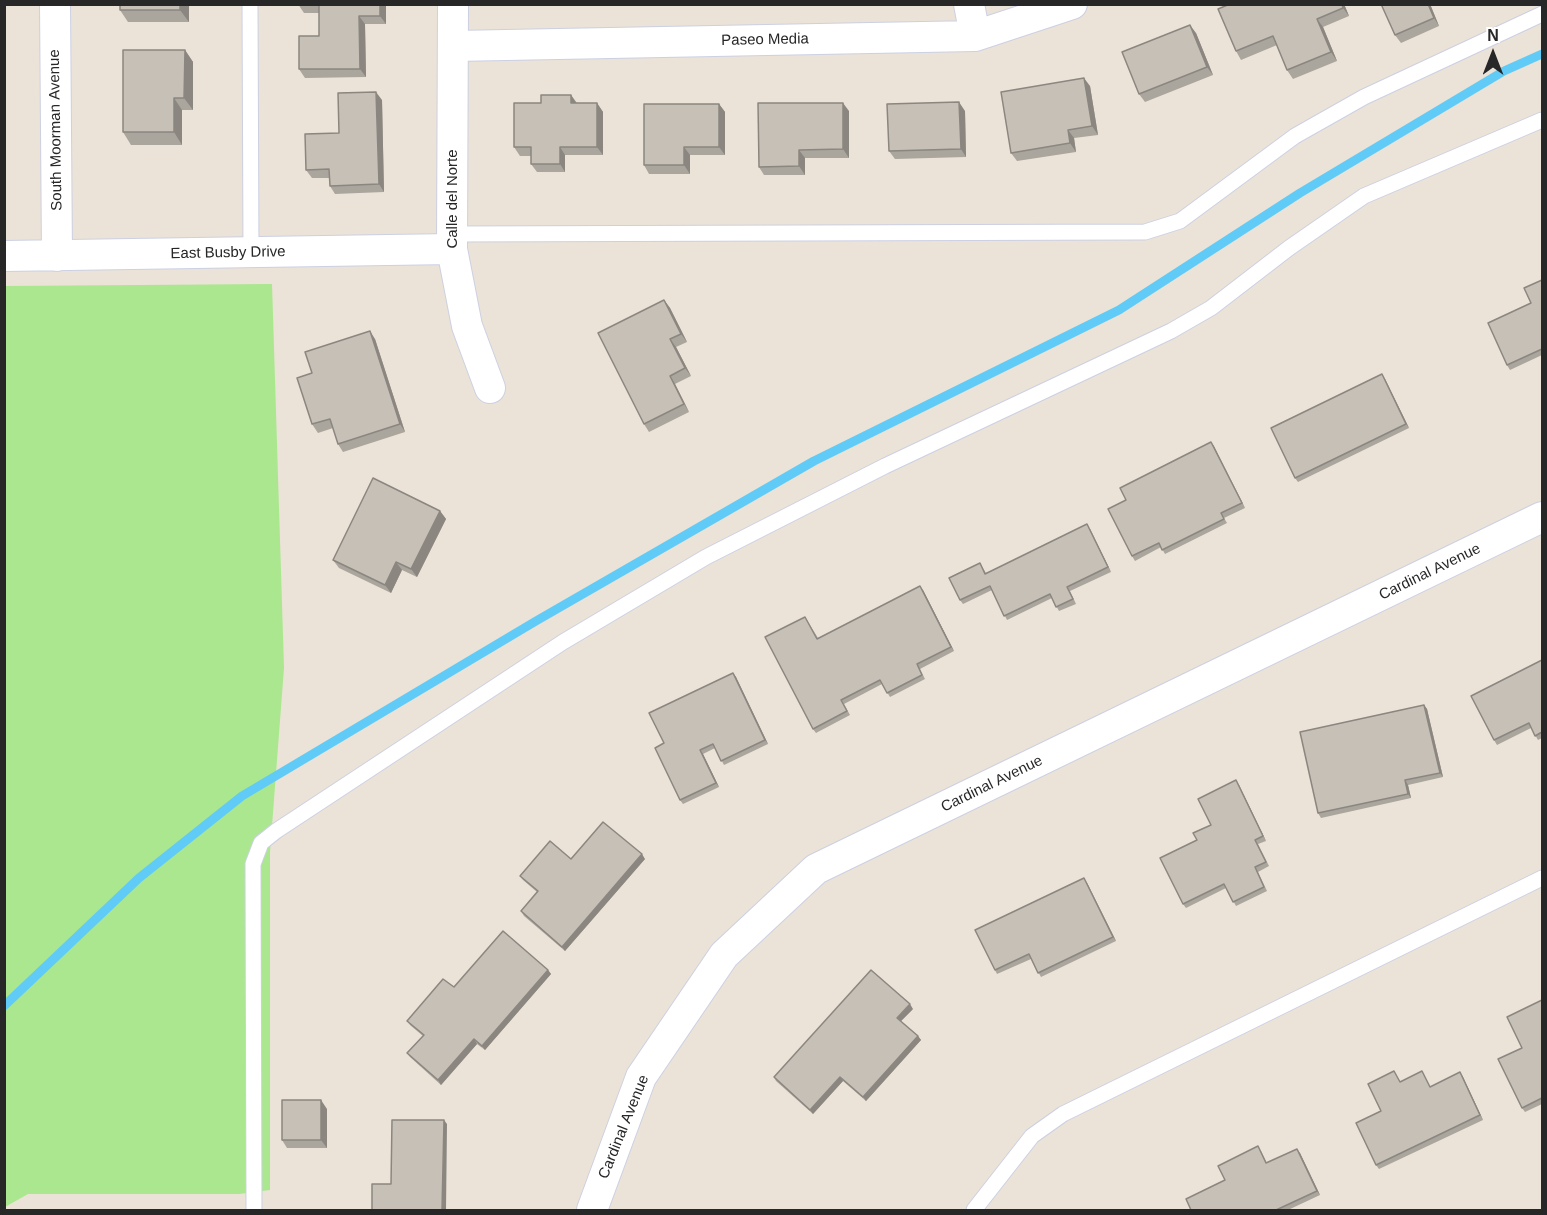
<!DOCTYPE html>
<style>
body{margin:0}
#map{position:relative;width:1547px;height:1215px;overflow:hidden;background:#ebe3d7;font-family:Helvetica,sans-serif}
canvas{display:block}
.frame{position:absolute;inset:0;border:6px solid #272727;pointer-events:none}
.north{position:absolute;left:1463px;top:24px;width:60px;height:60px;-webkit-text-stroke:4px #fff;paint-order:stroke;rotate:0deg;font-size:16px;font-weight:700;line-height:24px;text-align:center;color:#272727}
.north::after{content:'';display:block;margin:auto;width:21px;height:27px;background:#272727;clip-path:polygon(50% 0,100% 100%,50% 72%,0 100%)}
</style>
<div id="map">
<canvas width="1547" height="1215"></canvas>
<div class="frame"></div>
<div class="north">N</div>
</div>
<script>
const c = document.querySelector('canvas').getContext('2d');
c.lineJoin = 'round';
function paint(path, color) { c.fillStyle = color; c.fill(path, 'evenodd'); }
function trace(path, color, width, dash) { c.strokeStyle = color; c.lineWidth = width; c.lineCap = dash ? 'butt' : 'round'; c.setLineDash(dash || []); c.stroke(path); }
function drawText(font, color, halo, rows, align = 'center') {
  c.font = font + ' Helvetica,sans-serif'; c.lineWidth = 4.5; c.setLineDash([]); c.textBaseline = 'middle'; c.strokeStyle = halo; c.fillStyle = color; for (const [text, x, y, turn = 0] of rows) {
    c.save(); c.translate(x, y); c.rotate((+turn || 0) * Math.PI / 180); c.textAlign = isNaN(turn) ? turn : align; if (halo) c.strokeText(text, 0, 0); c.fillText(text, 0, 0); c.restore();
  }
}
const green = new Path2D(`
 M 272,284 L 284,668 L 270,852 L 270,1190 L 239,1194 L 28,1194 L 5,1207 L 5,286 Z`);
const stream = new Path2D(`
 M 4,1006 L 139,878 L 242,796 L 536,621 L 814,461 L 1119,310 L 1300,193 L 1504,71 L 1542,54`);
const lane = new Path2D(`
 M 250,4 L 251,253
 M 452,234 L 1145,232 L 1180,221 L 1295,136 L 1364,97 L 1542,14
 M 254,1210 L 253,864 L 261,843 L 276,831 L 563,642 L 706,557 L 885,466 L 1171,331 L 1211,308 L 1289,248 L 1364,196 L 1542,120
 M 974,1210 L 1032,1136 L 1063,1114 L 1542,878`);
const street = new Path2D(`
 M 55,4 L 57,256
 M 453,4 L 452,249 L 467,326 L 490,388
 M 969,4 L 975,36
 M 454,46 L 975,36 L 1072,4
 M 4,256 L 452,249
 M 592,1210 L 641,1077 L 724,955 L 816,869 L 1542,517`);
const wall = new Path2D(`
 M 189,4 L 189,22 L 128,22 L 120,10 Z
 M 298,4 L 386,4 L 386,24 L 365,24 L 366,77 L 305,78 L 299,69 L 319,36 L 319,13 L 304,13 Z
 M 1230,4 L 1344,4 L 1349,16 L 1323,27 L 1337,61 L 1293,79 L 1287,70 L 1277,45 L 1241,60 L 1236,51 Z
 M 1381,4 L 1430,4 L 1439,26 L 1401,43 L 1395,35 Z
 M 1196,33 L 1213,75 L 1145,102 L 1139,94 Z
 M 185,50 L 193,62 L 193,110 L 182,110 L 182,145 L 131,145 L 123,132 Z
 M 1090,86 L 1098,135 L 1074,138 L 1076,152 L 1017,161 L 1011,153 Z
 M 571,95 L 577,103 L 597,103 L 603,112 L 603,155 L 565,155 L 565,172 L 537,172 L 531,164 L 531,156 L 520,156 L 514,147 L 541,103 Z
 M 382,100 L 384,192 L 335,194 L 330,186 L 329,178 L 312,178 L 306,170 L 339,133 Z
 M 719,104 L 725,112 L 725,155 L 690,155 L 690,174 L 649,174 L 644,165 Z
 M 849,111 L 849,158 L 805,158 L 805,175 L 764,175 L 759,167 Z
 M 965,111 L 966,157 L 895,159 L 889,151 Z
 M 1542,280 L 1542,355 L 1510,370 L 1507,365 L 1531,303 Z
 M 664,300 L 670,308 L 687,342 L 676,347 L 691,376 L 675,384 L 689,412 L 649,432 L 644,424 Z
 M 375,339 L 405,432 L 343,452 L 338,444 L 333,428 L 318,433 L 312,424 L 312,373 Z
 M 1385,379 L 1409,428 L 1298,482 L 1295,478 Z
 M 1211,442 L 1245,508 L 1224,518 L 1227,523 L 1165,554 L 1161,547 L 1135,561 L 1132,556 L 1126,500 Z
 M 440,511 L 446,519 L 417,577 L 402,570 L 391,593 L 339,568 L 333,560 Z
 M 1090,529 L 1111,572 L 1070,591 L 1076,604 L 1059,611 L 1052,598 L 1007,620 L 992,590 L 963,604 L 960,600 L 980,563 L 986,573 Z
 M 923,590 L 954,651 L 920,669 L 925,679 L 890,697 L 882,684 L 844,704 L 850,715 L 816,733 L 813,729 L 805,617 L 818,638 Z
 M 1542,660 L 1542,738 L 1538,740 L 1531,728 L 1497,745 L 1494,740 Z
 M 733,673 L 736,677 L 768,744 L 724,765 L 715,748 L 703,754 L 719,787 L 683,804 L 680,800 L 664,743 Z
 M 1424,705 L 1427,709 L 1443,777 L 1408,785 L 1411,798 L 1321,818 L 1318,813 Z
 M 1239,785 L 1266,841 L 1258,844 L 1269,866 L 1258,872 L 1267,891 L 1236,906 L 1226,888 L 1186,908 L 1183,904 L 1197,840 L 1211,825 Z
 M 571,859 L 645,859 L 565,951 L 524,916 L 521,911 L 537,892 L 523,880 L 520,876 Z
 M 1087,883 L 1116,941 L 1041,977 L 1031,959 L 997,974 L 995,970 Z
 M 548,970 L 551,974 L 485,1050 L 477,1044 L 441,1085 L 410,1057 L 407,1053 L 423,1036 L 410,1025 L 407,1021 L 454,987 Z
 M 1542,1000 L 1542,1104 L 1525,1112 L 1522,1108 L 1522,1048 Z
 M 913,1009 L 901,1021 L 918,1036 L 921,1040 L 866,1101 L 843,1081 L 813,1114 L 776,1081 L 774,1077 Z
 M 1394,1071 L 1400,1082 L 1422,1071 L 1430,1087 L 1460,1072 L 1463,1077 L 1483,1120 L 1379,1169 L 1376,1165 L 1381,1111 Z
 M 327,1109 L 327,1148 L 287,1148 L 282,1140 Z
 M 1261,1151 L 1267,1163 L 1300,1153 L 1320,1195 L 1288,1210 L 1191,1210 Z`);
const shadedWall = new Path2D(`
 M 180,4 L 189,4 L 189,22 L 180,10 Z
 M 380,4 L 386,4 L 386,24 L 380,16 Z
 M 1342,4 L 1344,4 L 1349,16 L 1343,8 Z
 M 1428,4 L 1430,4 L 1439,26 L 1434,18 Z
 M 359,16 L 365,24 L 366,77 L 360,69 Z
 M 1317,19 L 1323,27 L 1337,61 L 1331,52 Z
 M 1190,25 L 1196,33 L 1213,75 L 1207,67 Z
 M 185,50 L 193,62 L 193,110 L 184,98 Z
 M 1084,78 L 1090,86 L 1098,135 L 1092,126 Z
 M 376,92 L 382,100 L 384,192 L 379,184 Z
 M 571,95 L 577,104 L 571,103 Z
 M 174,98 L 182,110 L 182,145 L 174,132 Z
 M 959,102 L 965,111 L 966,157 L 961,149 Z
 M 597,103 L 603,112 L 603,155 L 597,147 Z
 M 843,103 L 849,111 L 849,158 L 843,149 Z
 M 719,104 L 725,112 L 725,155 L 719,147 Z
 M 1068,130 L 1074,138 L 1076,152 L 1070,143 Z
 M 560,147 L 565,155 L 565,172 L 560,164 Z
 M 684,147 L 690,155 L 690,174 L 684,165 Z
 M 799,150 L 805,158 L 805,175 L 799,166 Z
 M 664,300 L 670,308 L 687,342 L 681,334 Z
 M 370,331 L 375,339 L 405,432 L 400,424 Z
 M 670,339 L 676,347 L 691,376 L 685,368 Z
 M 1382,374 L 1385,379 L 1409,428 L 1406,424 Z
 M 670,376 L 675,384 L 689,412 L 684,404 Z
 M 1211,442 L 1214,446 L 1245,508 L 1242,503 Z
 M 440,511 L 446,519 L 417,577 L 411,569 Z
 M 1087,524 L 1090,529 L 1111,572 L 1108,567 Z
 M 396,562 L 402,570 L 391,593 L 385,585 Z
 M 920,586 L 923,590 L 954,651 L 951,647 Z
 M 733,673 L 736,677 L 768,744 L 765,740 Z
 M 1424,705 L 1427,709 L 1443,777 L 1440,773 Z
 M 700,750 L 703,754 L 719,787 L 716,783 Z
 M 1236,780 L 1239,785 L 1266,841 L 1263,836 Z
 M 1405,780 L 1408,785 L 1411,798 L 1408,794 Z
 M 642,854 L 645,859 L 565,951 L 562,947 Z
 M 1084,878 L 1087,883 L 1116,941 L 1113,937 Z
 M 548,970 L 551,974 L 485,1050 L 482,1046 Z
 M 910,1004 L 913,1009 L 900,1022 L 897,1018 Z
 M 918,1036 L 921,1040 L 866,1101 L 863,1097 Z
 M 474,1039 L 477,1044 L 441,1085 L 438,1080 Z
 M 1460,1072 L 1463,1077 L 1483,1120 L 1480,1115 Z
 M 840,1077 L 843,1081 L 813,1114 L 810,1110 Z
 M 321,1100 L 327,1109 L 327,1148 L 321,1140 Z
 M 444,1120 L 447,1124 L 446,1210 L 442,1210 Z
 M 1297,1149 L 1300,1153 L 1320,1195 L 1317,1191 Z`);
const building = new Path2D(`
 M 120,4 L 180,4 L 180,10 L 120,10 Z
 M 319,4 L 380,4 L 380,16 L 359,16 L 360,69 L 299,69 L 299,36 L 319,36 Z
 M 1230,4 L 1342,4 L 1343,8 L 1317,19 L 1331,52 L 1287,70 L 1273,36 L 1236,51 L 1218,9 Z
 M 1381,4 L 1428,4 L 1434,18 L 1395,35 Z
 M 1190,25 L 1207,67 L 1139,94 L 1122,52 Z
 M 123,50 L 185,50 L 184,98 L 174,98 L 174,132 L 123,132 Z
 M 1084,78 L 1092,126 L 1068,130 L 1070,143 L 1011,153 L 1001,92 Z
 M 376,92 L 379,184 L 330,186 L 329,169 L 306,170 L 305,134 L 339,133 L 338,93 Z
 M 541,95 L 571,95 L 571,103 L 597,103 L 597,147 L 560,147 L 560,164 L 531,164 L 531,147 L 514,147 L 514,103 L 541,103 Z
 M 959,102 L 961,149 L 889,151 L 887,104 Z
 M 758,103 L 843,103 L 843,149 L 799,150 L 799,166 L 759,167 Z
 M 644,104 L 719,104 L 719,147 L 684,147 L 684,165 L 644,165 Z
 M 1542,280 L 1542,349 L 1507,365 L 1488,323 L 1531,303 L 1524,288 Z
 M 664,300 L 681,334 L 670,339 L 685,368 L 670,376 L 684,404 L 644,424 L 598,333 Z
 M 370,331 L 400,424 L 338,444 L 330,419 L 312,424 L 297,378 L 312,373 L 305,352 Z
 M 1382,374 L 1406,424 L 1295,478 L 1271,428 Z
 M 1211,442 L 1242,503 L 1221,513 L 1224,519 L 1162,550 L 1159,543 L 1132,556 L 1108,509 L 1126,500 L 1120,488 Z
 M 373,478 L 440,511 L 411,569 L 396,562 L 385,585 L 333,560 Z
 M 1087,524 L 1108,567 L 1067,587 L 1073,599 L 1056,607 L 1050,594 L 1004,616 L 990,586 L 960,600 L 949,578 L 980,563 L 985,574 Z
 M 920,586 L 951,647 L 917,664 L 922,675 L 887,693 L 880,680 L 841,700 L 847,711 L 813,729 L 765,637 L 805,617 L 817,639 Z
 M 1542,660 L 1542,732 L 1535,736 L 1529,723 L 1494,740 L 1471,696 Z
 M 733,673 L 765,740 L 721,761 L 713,744 L 700,750 L 716,783 L 680,800 L 655,748 L 664,743 L 649,713 Z
 M 1424,705 L 1440,773 L 1405,780 L 1408,794 L 1318,813 L 1300,732 Z
 M 1236,780 L 1263,836 L 1255,840 L 1266,862 L 1255,867 L 1264,887 L 1233,902 L 1224,884 L 1183,904 L 1160,858 L 1197,840 L 1193,833 L 1211,825 L 1198,799 Z
 M 603,822 L 642,854 L 562,947 L 521,911 L 538,891 L 520,876 L 550,841 L 571,859 Z
 M 1084,878 L 1113,937 L 1038,973 L 1029,954 L 995,970 L 975,930 Z
 M 503,931 L 548,970 L 482,1046 L 474,1039 L 438,1080 L 407,1053 L 424,1035 L 407,1021 L 443,979 L 454,987 Z
 M 871,970 L 910,1004 L 897,1018 L 918,1036 L 863,1097 L 840,1077 L 810,1110 L 774,1077 Z
 M 1542,1000 L 1542,1098 L 1522,1108 L 1498,1059 L 1522,1048 L 1507,1017 Z
 M 1394,1071 L 1400,1082 L 1422,1071 L 1430,1087 L 1460,1072 L 1480,1115 L 1376,1165 L 1356,1123 L 1381,1111 L 1368,1084 Z
 M 282,1100 L 321,1100 L 321,1140 L 282,1140 Z
 M 392,1120 L 444,1120 L 442,1210 L 372,1210 L 372,1184 L 391,1184 Z
 M 1258,1146 L 1266,1163 L 1297,1149 L 1317,1191 L 1276,1210 L 1191,1210 L 1186,1199 L 1225,1180 L 1218,1166 Z`);
const streetNames = [
 ["Paseo Media",765,40,-1],
 ["South Moorman Avenue",56,130,-91],
 ["Calle del Norte",453,199,-90],
 ["East Busby Drive",228,253,-1],
 ["Cardinal Avenue",1430,572,-26],
 ["Cardinal Avenue",992,784,-26],
 ["Cardinal Avenue",624,1127,-68]
];
paint(green, '#aae78f');
trace(stream, '#61cbf7', 9);
trace(lane, '#ccd0e2', 17);
trace(street, '#ccd0e2', 32);
trace(lane, '#fff', 15);
trace(street, '#fff', 30);
paint(wall, '#aaa59d');
paint(shadedWall, '#8b8680');
paint(building, '#c6c0b7');
trace(building, '#8b8680', 1.5);
drawText('15px', '#272727', '#fff', streetNames);
</script>
